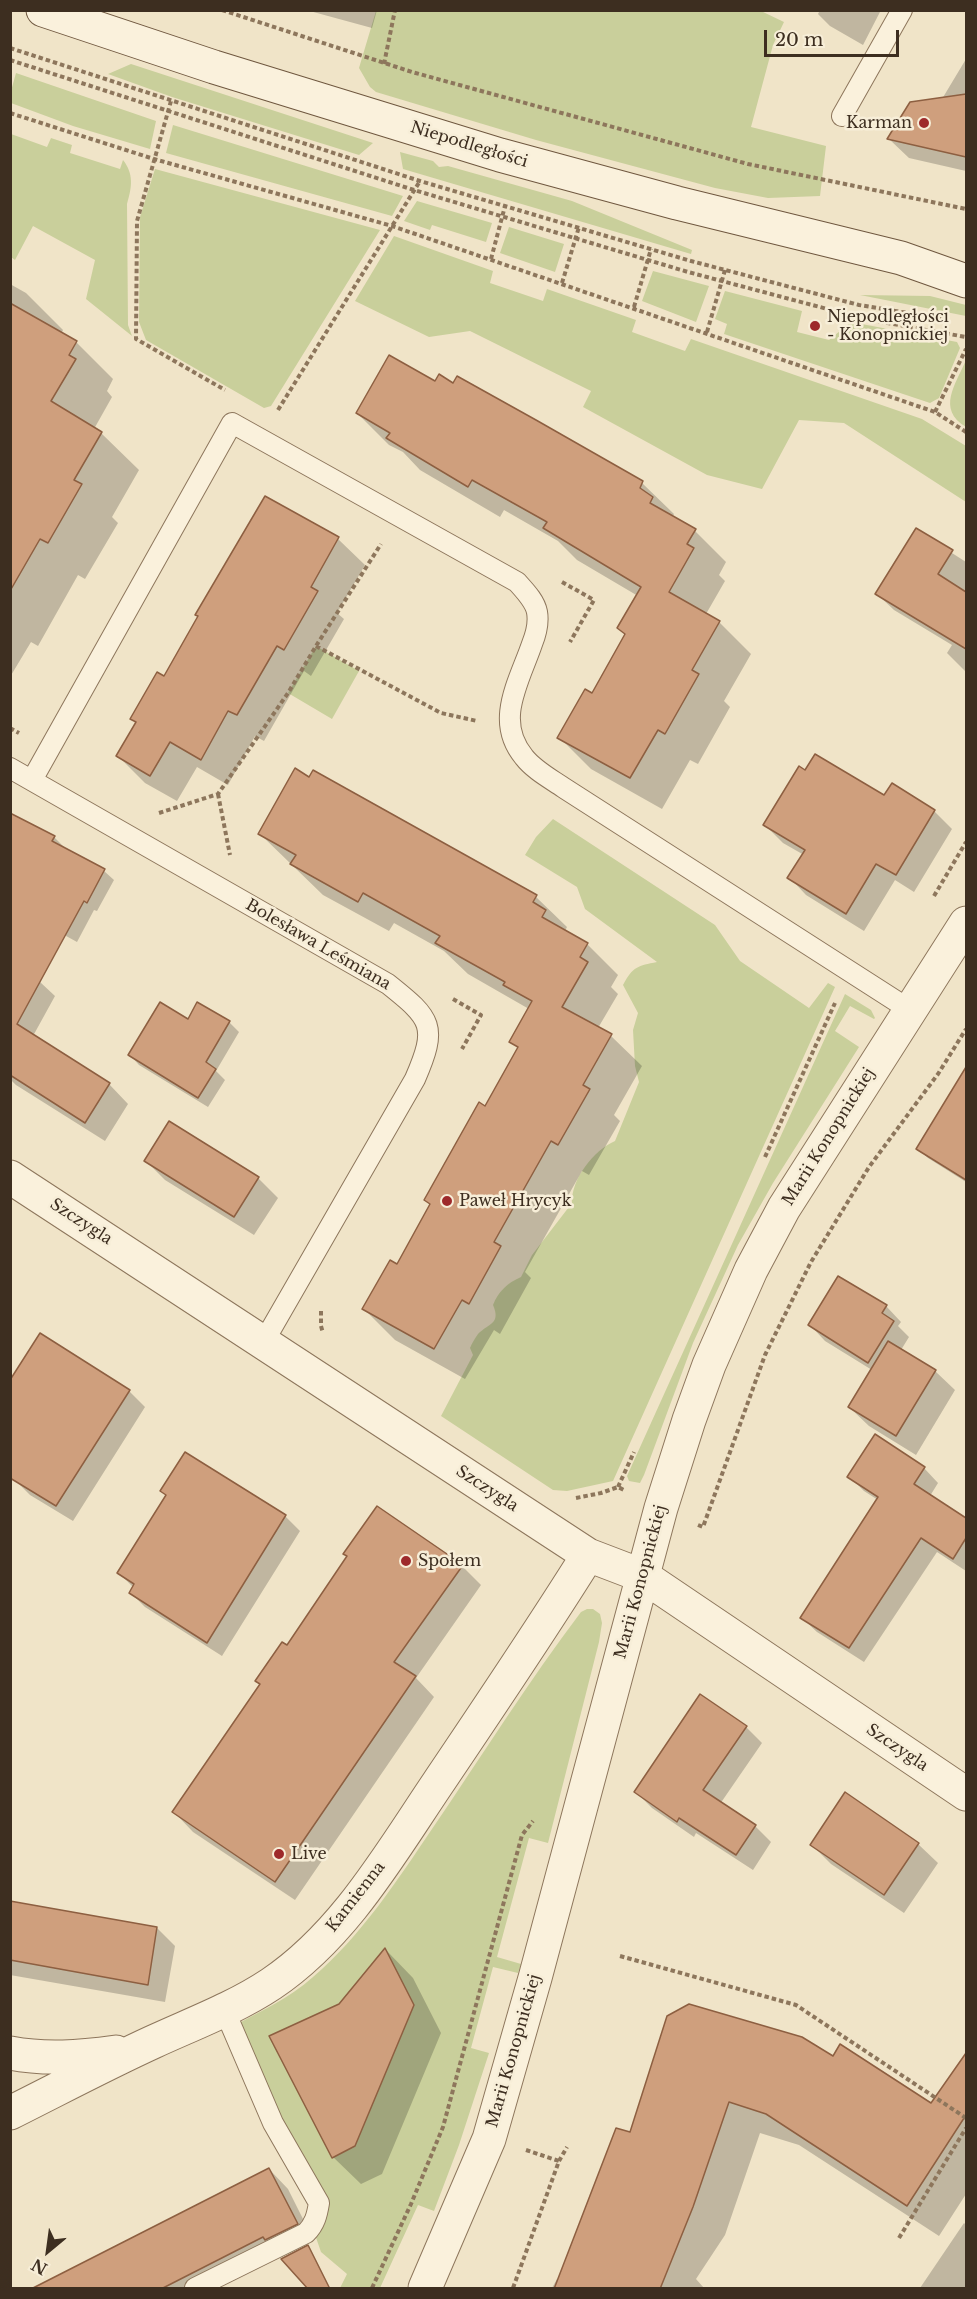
<!DOCTYPE html>
<meta charset="utf-8">
<style>
body{margin:0}
#map{position:relative;width:977px;height:2299px;overflow:hidden;background:#f0e4c8;font-family:"Libre Baskerville",serif}
canvas{display:block}
.frame{position:absolute;inset:0;border:12px solid #3d2e20;pointer-events:none}
.north{position:absolute;left:18px;top:2221px;width:60px;height:60px;-webkit-text-stroke:4px #f7eed8;paint-order:stroke;rotate:209deg;font-size:16px;font-weight:700;line-height:24px;text-align:center;color:#3d2e20}
.north::after{content:'';display:block;margin:auto;width:21px;height:27px;background:#3d2e20;clip-path:polygon(50% 0,100% 100%,50% 72%,0 100%)}
.scale{position:absolute;left:764px;top:30px;width:135px;height:27px;box-sizing:border-box;border:3px solid #3d2e20;border-top:0;padding-left:8px;font-size:18px;line-height:21px;white-space:nowrap;color:#3d2e20;-webkit-text-stroke:4px #f7eed8;paint-order:stroke}
</style>
<div id="map">
<canvas width="977" height="2299"></canvas>
<div class="frame"></div>
<div class="north">N</div>
<div class="scale">20 m</div>
</div>
<script>
const c = document.querySelector('canvas').getContext('2d');
c.lineJoin = 'round';
function paint(path, color) { c.fillStyle = color; c.fill(path, 'evenodd'); }
function trace(path, color, width, dash) { c.strokeStyle = color; c.lineWidth = width; c.lineCap = dash ? 'butt' : 'round'; c.setLineDash(dash || []); c.stroke(path); }
function drawText(font, color, halo, rows, align = 'center') {
  c.font = font + ' "Libre Baskerville",serif'; c.lineWidth = 5; c.setLineDash([]); c.textBaseline = 'middle'; c.strokeStyle = halo; c.fillStyle = color; for (const [text, x, y, turn = 0] of rows) {
    c.save(); c.translate(x, y); c.rotate((+turn || 0) * Math.PI / 180); c.textAlign = isNaN(turn) ? turn : align; if (halo) c.strokeText(text, 0, 0); c.fillText(text, 0, 0); c.restore();
  }
}
const green = new Path2D(`
 M 376,11 L 761,11 L 784,22 L 773,45 L 751,127 L 826,146 L 820,196 L 768,198 L 715,188 L 536,140 L 376,92 L 370,87 L 359,68 Z
 M 131,64 L 373,143 L 359,155 L 172,97 L 108,74 Z
 M 16,73 L 156,121 L 150,149 L 73,126 L 11,103 L 11,91 Z
 M 173,125 L 403,196 L 392,216 L 166,153 Z
 M 11,134 L 47,147 L 51,138 L 72,145 L 70,153 L 120,169 L 123,160 C 134,174 132,187 127,204 L 128,325 L 132,336 L 86,299 L 95,260 L 33,226 L 15,260 L 11,257 Z
 M 400,152 L 433,161 L 439,167 L 448,166 L 572,201 L 692,250 L 691,254 L 403,169 Z
 M 155,169 L 380,230 L 271,406 L 264,408 L 146,340 L 139,322 L 140,217 Z
 M 417,201 L 492,223 L 486,242 L 432,225 L 430,230 L 404,221 Z
 M 509,227 L 564,244 L 555,272 L 500,253 Z
 M 394,236 L 493,271 L 490,283 L 543,301 L 547,289 L 636,320 L 632,332 L 685,351 L 691,339 L 922,419 L 966,446 L 966,502 L 844,423 L 799,420 L 762,489 L 707,475 L 583,407 L 591,391 L 470,331 L 429,337 L 355,301 Z
 M 653,271 L 709,286 L 696,322 L 642,301 Z
 M 725,291 L 802,311 L 797,332 L 829,340 L 851,322 L 957,342 L 960,348 L 939,398 L 930,403 L 724,334 L 727,324 L 715,319 Z
 M 860,295 L 930,296 L 966,305 L 966,316 Z
 M 966,360 L 966,427 C 936,409 956,384 966,360 Z
 M 316,646 L 359,671 L 332,719 L 288,693 Z
 M 553,819 L 715,925 L 740,961 L 809,1008 L 828,983 L 835,987 L 613,1481 L 567,1491 L 553,1490 L 441,1416 L 473,1355 L 470,1348 C 472,1343 475,1338 478,1334 C 489,1323 501,1324 493,1305 C 498,1292 507,1283 521,1277 L 532,1255 L 572,1203 C 571,1179 594,1150 615,1141 L 639,1082 L 635,1066 L 633,1030 L 638,1013 L 623,985 C 633,966 638,966 657,962 L 585,909 L 577,887 L 525,855 L 536,837 Z
 M 845,994 L 871,1010 L 875,1018 L 874,1019 L 850,1006 L 835,1031 L 859,1047 L 773,1183 L 738,1245 L 693,1343 L 644,1475 L 640,1483 L 629,1481 L 627,1476 Z
 M 587,1609 L 593,1609 L 600,1614 L 602,1623 L 599,1642 L 548,1843 L 529,1838 L 497,1957 L 521,1964 L 518,1973 L 493,1967 L 471,2048 L 489,2053 L 459,2145 L 434,2211 L 418,2205 L 380,2288 L 340,2288 L 347,2274 L 321,2252 L 312,2226 L 317,2215 L 232,2027 C 260,2011 289,1999 313,1977 C 361,1936 397,1881 432,1829 C 481,1757 528,1682 581,1612 Z`);
const shadow = new Path2D(`
 M 306,10 L 377,10 L 372,28 Z
 M 820,10 L 881,10 L 863,45 L 830,26 L 818,14 Z
 M 966,59 L 966,171 L 909,158 L 889,139 L 942,99 Z
 M 10,284 L 26,293 L 63,330 L 61,334 L 76,342 L 113,379 L 107,391 L 112,397 L 94,429 L 101,433 L 139,470 L 112,517 L 118,523 L 85,579 L 78,575 L 38,646 L 31,642 L 10,677 Z
 M 435,384 L 642,483 L 674,514 L 672,518 L 695,531 L 726,562 L 719,575 L 725,581 L 706,614 L 719,622 L 751,654 L 724,701 L 730,707 L 698,764 L 690,760 L 662,809 L 591,769 L 559,737 L 592,695 L 626,635 L 618,628 L 638,596 L 577,560 L 558,541 L 504,510 L 500,517 L 420,470 L 403,452 L 389,445 L 357,413 Z
 M 266,498 L 338,539 L 365,565 L 337,613 L 344,619 L 311,676 L 304,671 L 264,741 L 255,736 L 228,785 L 197,767 L 177,801 L 145,783 L 118,756 L 137,724 L 132,719 L 164,678 Z
 M 916,530 L 966,562 L 966,672 L 947,653 L 952,645 L 894,610 L 877,594 Z
 M 892,785 L 934,811 L 952,829 L 914,892 L 895,880 L 864,931 L 806,895 L 789,877 L 804,855 L 783,843 L 765,825 L 885,798 Z
 M 260,834 L 536,897 L 567,927 L 565,931 L 567,933 L 587,944 L 618,975 L 611,987 L 618,994 L 598,1028 L 611,1036 L 642,1066 L 614,1115 L 620,1121 L 589,1175 L 582,1171 L 525,1272 L 531,1278 L 500,1334 L 494,1330 L 465,1379 L 395,1340 L 364,1309 L 397,1266 L 431,1206 L 426,1200 L 486,1108 L 519,1049 L 511,1041 L 529,1009 L 468,974 L 444,951 L 394,923 L 389,931 L 323,895 Z
 M 54,837 L 64,847 L 63,849 L 104,871 L 114,880 L 97,911 L 94,910 L 77,942 L 10,905 Z
 M 10,969 L 40,982 L 55,996 L 33,1036 L 109,1084 L 128,1104 L 105,1141 L 16,1085 L 10,1079 Z
 M 229,1022 L 239,1032 L 216,1071 L 225,1080 L 208,1107 L 139,1065 L 130,1055 Z
 M 947,1102 L 966,1114 L 966,1182 L 928,1158 L 918,1149 Z
 M 146,1161 L 258,1178 L 278,1198 L 254,1235 L 165,1180 Z
 M 886,1306 L 901,1322 L 898,1326 L 909,1337 L 901,1350 L 935,1371 L 955,1390 L 916,1455 L 869,1426 L 849,1407 L 872,1370 L 825,1341 L 810,1325 Z
 M 129,1391 L 145,1407 L 73,1521 L 30,1495 L 13,1478 Z
 M 185,1454 L 285,1516 L 300,1531 L 222,1656 L 145,1607 L 130,1592 L 133,1587 L 119,1573 L 167,1496 Z
 M 924,1468 L 938,1483 L 930,1496 L 966,1519 L 966,1571 L 937,1552 L 864,1662 L 817,1632 L 802,1618 L 878,1500 L 864,1491 L 849,1476 Z
 M 462,1566 L 481,1585 L 416,1678 L 434,1697 L 295,1900 L 193,1832 L 174,1812 L 287,1647 Z
 M 746,1727 L 762,1743 L 720,1804 L 755,1826 L 771,1842 L 753,1870 L 696,1833 L 694,1837 L 652,1808 L 636,1792 Z
 M 918,1844 L 938,1863 L 904,1913 L 831,1864 L 812,1845 Z
 M 10,1903 L 157,1928 L 175,1946 L 165,2002 L 10,1975 Z
 M 386,1950 L 413,1978 L 441,2033 L 382,2174 L 361,2184 L 333,2157 L 340,2005 Z
 M 966,2056 L 966,2194 L 939,2236 L 799,2145 L 760,2133 L 725,2235 L 696,2279 L 704,2288 L 552,2288 L 557,2279 L 559,2280 L 631,2134 L 833,2058 L 932,2105 Z
 M 269,2169 L 288,2189 L 313,2239 L 217,2288 L 35,2288 Z
 M 964,2223 L 966,2225 L 966,2288 L 920,2288 Z`);
const building = new Path2D(`
 M 966,94 L 966,157 L 887,139 L 910,102 Z
 M 10,303 L 77,341 L 69,355 L 76,359 L 51,401 L 102,432 L 74,480 L 82,484 L 48,543 L 40,539 L 10,591 Z
 M 389,355 L 435,381 L 439,374 L 453,383 L 457,376 L 536,420 L 643,481 L 640,488 L 653,497 L 650,503 L 696,529 L 687,544 L 694,548 L 669,592 L 720,621 L 692,670 L 699,674 L 665,734 L 658,730 L 630,778 L 557,738 L 585,689 L 592,693 L 625,634 L 617,628 L 641,587 L 543,528 L 547,522 L 472,480 L 468,487 L 386,438 L 390,433 L 356,413 Z
 M 265,496 L 339,537 L 311,587 L 318,591 L 284,650 L 277,646 L 237,715 L 228,711 L 201,760 L 170,742 L 150,776 L 116,756 L 136,722 L 130,719 L 157,672 L 164,676 L 198,616 L 195,615 Z
 M 916,528 L 953,550 L 938,574 L 966,592 L 966,649 L 875,594 Z
 M 815,754 L 884,795 L 892,783 L 935,810 L 896,875 L 876,864 L 846,914 L 787,878 L 805,850 L 763,825 L 799,766 L 805,770 Z
 M 295,768 L 309,777 L 313,770 L 537,895 L 533,902 L 546,910 L 542,917 L 588,943 L 580,957 L 588,962 L 562,1007 L 612,1034 L 583,1085 L 590,1089 L 558,1145 L 551,1141 L 494,1242 L 501,1246 L 469,1304 L 462,1300 L 434,1349 L 362,1309 L 390,1260 L 397,1264 L 430,1204 L 424,1200 L 479,1102 L 485,1106 L 518,1047 L 509,1042 L 532,1001 L 503,985 L 505,982 L 435,943 L 440,936 L 363,893 L 358,902 L 290,864 L 296,855 L 258,834 Z
 M 10,813 L 55,836 L 52,841 L 105,869 L 87,903 L 84,901 L 17,1024 L 110,1083 L 85,1123 L 10,1075 Z
 M 160,1002 L 188,1019 L 197,1002 L 230,1021 L 206,1062 L 216,1069 L 198,1098 L 128,1055 Z
 M 966,1067 L 966,1180 L 916,1149 Z
 M 169,1121 L 259,1177 L 234,1217 L 144,1161 Z
 M 838,1276 L 887,1305 L 882,1313 L 894,1321 L 868,1363 L 808,1325 Z
 M 40,1333 L 130,1390 L 56,1506 L 10,1478 L 10,1380 Z
 M 888,1341 L 936,1370 L 896,1436 L 848,1407 Z
 M 875,1434 L 925,1467 L 914,1484 L 966,1518 L 966,1538 L 953,1559 L 921,1538 L 849,1648 L 800,1618 L 878,1497 L 847,1477 Z
 M 185,1452 L 286,1515 L 207,1643 L 129,1593 L 134,1584 L 117,1573 L 166,1495 L 160,1491 Z
 M 377,1506 L 463,1565 L 394,1662 L 416,1676 L 275,1882 L 172,1812 L 260,1684 L 255,1681 L 282,1642 L 287,1645 L 347,1556 L 343,1554 Z
 M 700,1694 L 747,1726 L 703,1790 L 756,1825 L 736,1855 L 679,1818 L 677,1822 L 634,1792 Z
 M 845,1792 L 919,1843 L 884,1895 L 810,1845 Z
 M 10,1901 L 157,1927 L 148,1985 L 10,1960 Z
 M 385,1948 L 414,2005 L 355,2146 L 332,2158 L 269,2036 L 339,2004 Z
 M 689,2004 L 802,2037 L 833,2056 L 840,2044 L 931,2103 L 966,2053 L 966,2115 L 907,2206 L 766,2114 L 729,2102 L 693,2207 L 660,2289 L 554,2289 L 616,2128 L 630,2132 L 667,2016 Z
 M 269,2168 L 298,2224 L 265,2240 L 263,2237 L 161,2289 L 31,2289 Z
 M 308,2245 L 330,2289 L 308,2289 L 281,2259 Z`);
const path = new Path2D(`
 M 222,10 L 412,72 L 748,164 L 966,209
 M 10,48 L 420,181 L 691,261 L 859,305 L 945,319
 M 10,60 L 414,190 L 688,272 L 865,319 L 966,337
 M 384,64 L 395,10
 M 171,101 L 137,221 L 136,339 L 225,390
 M 10,113 L 154,159 L 392,226 L 935,412 L 966,432
 M 491,259 L 505,206
 M 562,283 L 579,227
 M 634,307 L 651,249
 M 707,332 L 725,270
 M 278,410 L 420,181
 M 935,412 L 966,349
 M 562,582 L 594,600 L 570,642
 M 316,646 L 441,713 L 477,721
 M 10,728 L 19,733
 M 218,794 L 230,855
 M 159,813 L 218,794 L 288,693 L 316,646 L 381,544
 M 934,896 L 966,842
 M 453,999 L 481,1015 L 462,1049
 M 765,1157 L 835,1003
 M 321,1311 L 321,1326 L 323,1333
 M 618,1487 L 634,1452
 M 576,1498 L 601,1493 L 618,1487 L 626,1491
 M 698,1525 L 703,1527 L 765,1355 L 811,1262 L 869,1167 L 938,1074 L 966,1029
 M 620,1956 L 796,2005 L 966,2118
 M 526,2150 L 559,2161
 M 899,2238 L 966,2128
 M 372,2288 L 411,2204 L 443,2127 L 522,1835 L 533,1821
 M 513,2288 L 559,2161 L 567,2147`);
const lane = new Path2D(`
 M 842,116 L 902,10
 M 10,768 L 388,984 C 432,1019 438,1026 415,1079 L 263,1343
 M 32,780 L 232,423 L 517,582 C 525,591 535,601 537,612 C 539,623 536,634 532,644 C 519,682 494,721 524,757 C 534,770 551,779 564,788 L 910,1010
 M 195,2288 L 306,2233 C 315,2224 317,2215 319,2203 L 273,2123 L 224,2009`);
const street = new Path2D(`
 M 10,1177 L 588,1555 L 643,1576 L 966,1794
 M 10,2053 C 47,2060 79,2057 116,2052
 M 10,2113 C 58,2089 105,2064 153,2042 C 192,2024 235,2008 271,1984 C 344,1935 390,1854 438,1783 C 489,1707 540,1632 588,1555
 M 425,2288 L 489,2139 L 535,1978 L 661,1508 L 689,1420 L 709,1365 L 751,1270 L 784,1208 L 966,923`);
const secondary = new Path2D(`
 M 43,10 L 214,67 L 500,155 L 677,203 L 901,258 L 966,281`);
const markers = [
 [924,123,6,"#9e2a2b"],
 [815,326,6,"#9e2a2b"],
 [447,1201,6,"#9e2a2b"],
 [406,1561,6,"#9e2a2b"],
 [279,1854,6,"#9e2a2b"]
];
const poiNames = [
 ["Karman",912,123,"right"],
 ["Niepodległości",827,317],
 ["- Konopnickiej",827,335],
 ["Paweł Hrycyk",459,1201],
 ["Społem",418,1561],
 ["Live",291,1854]
];
const streetNames = [
 ["Niepodległości",469,145,17],
 ["Bolesława Leśmiana",318,945,30],
 ["Marii Konopnickiej",829,1137,-58],
 ["Szczygla",81,1222,33],
 ["Szczygla",487,1489,33],
 ["Marii Konopnickiej",641,1582,-75],
 ["Szczygla",897,1748,34],
 ["Kamienna",356,1897,-52],
 ["Marii Konopnickiej",514,2051,-74]
];
paint(green, '#c9cf9b');
paint(shadow, '#0003');
paint(building, '#cf9f7d');
trace(building, '#8d5f41', 1.5);
trace(lane, '#8d765c', 22);
trace(street, '#8d765c', 35);
trace(secondary, '#6f573f', 35);
trace(path, '#8d765c', 4, [4.5, 3]);
trace(lane, '#faf1dc', 20);
trace(street, '#faf1dc', 33);
trace(secondary, '#faf1dc', 33);
for (const [x, y, r, color] of markers) { const dot = new Path2D(); dot.arc(x, y, r, 0, 2 * Math.PI); c.fillStyle = color; c.fill(dot); trace(dot, '#f7eed8', 2); }
drawText('16px', '#3d2e20', '#f7eed8', poiNames, 'left');
drawText('16px', '#3d2e20', '#f7eed8', streetNames);
</script>
